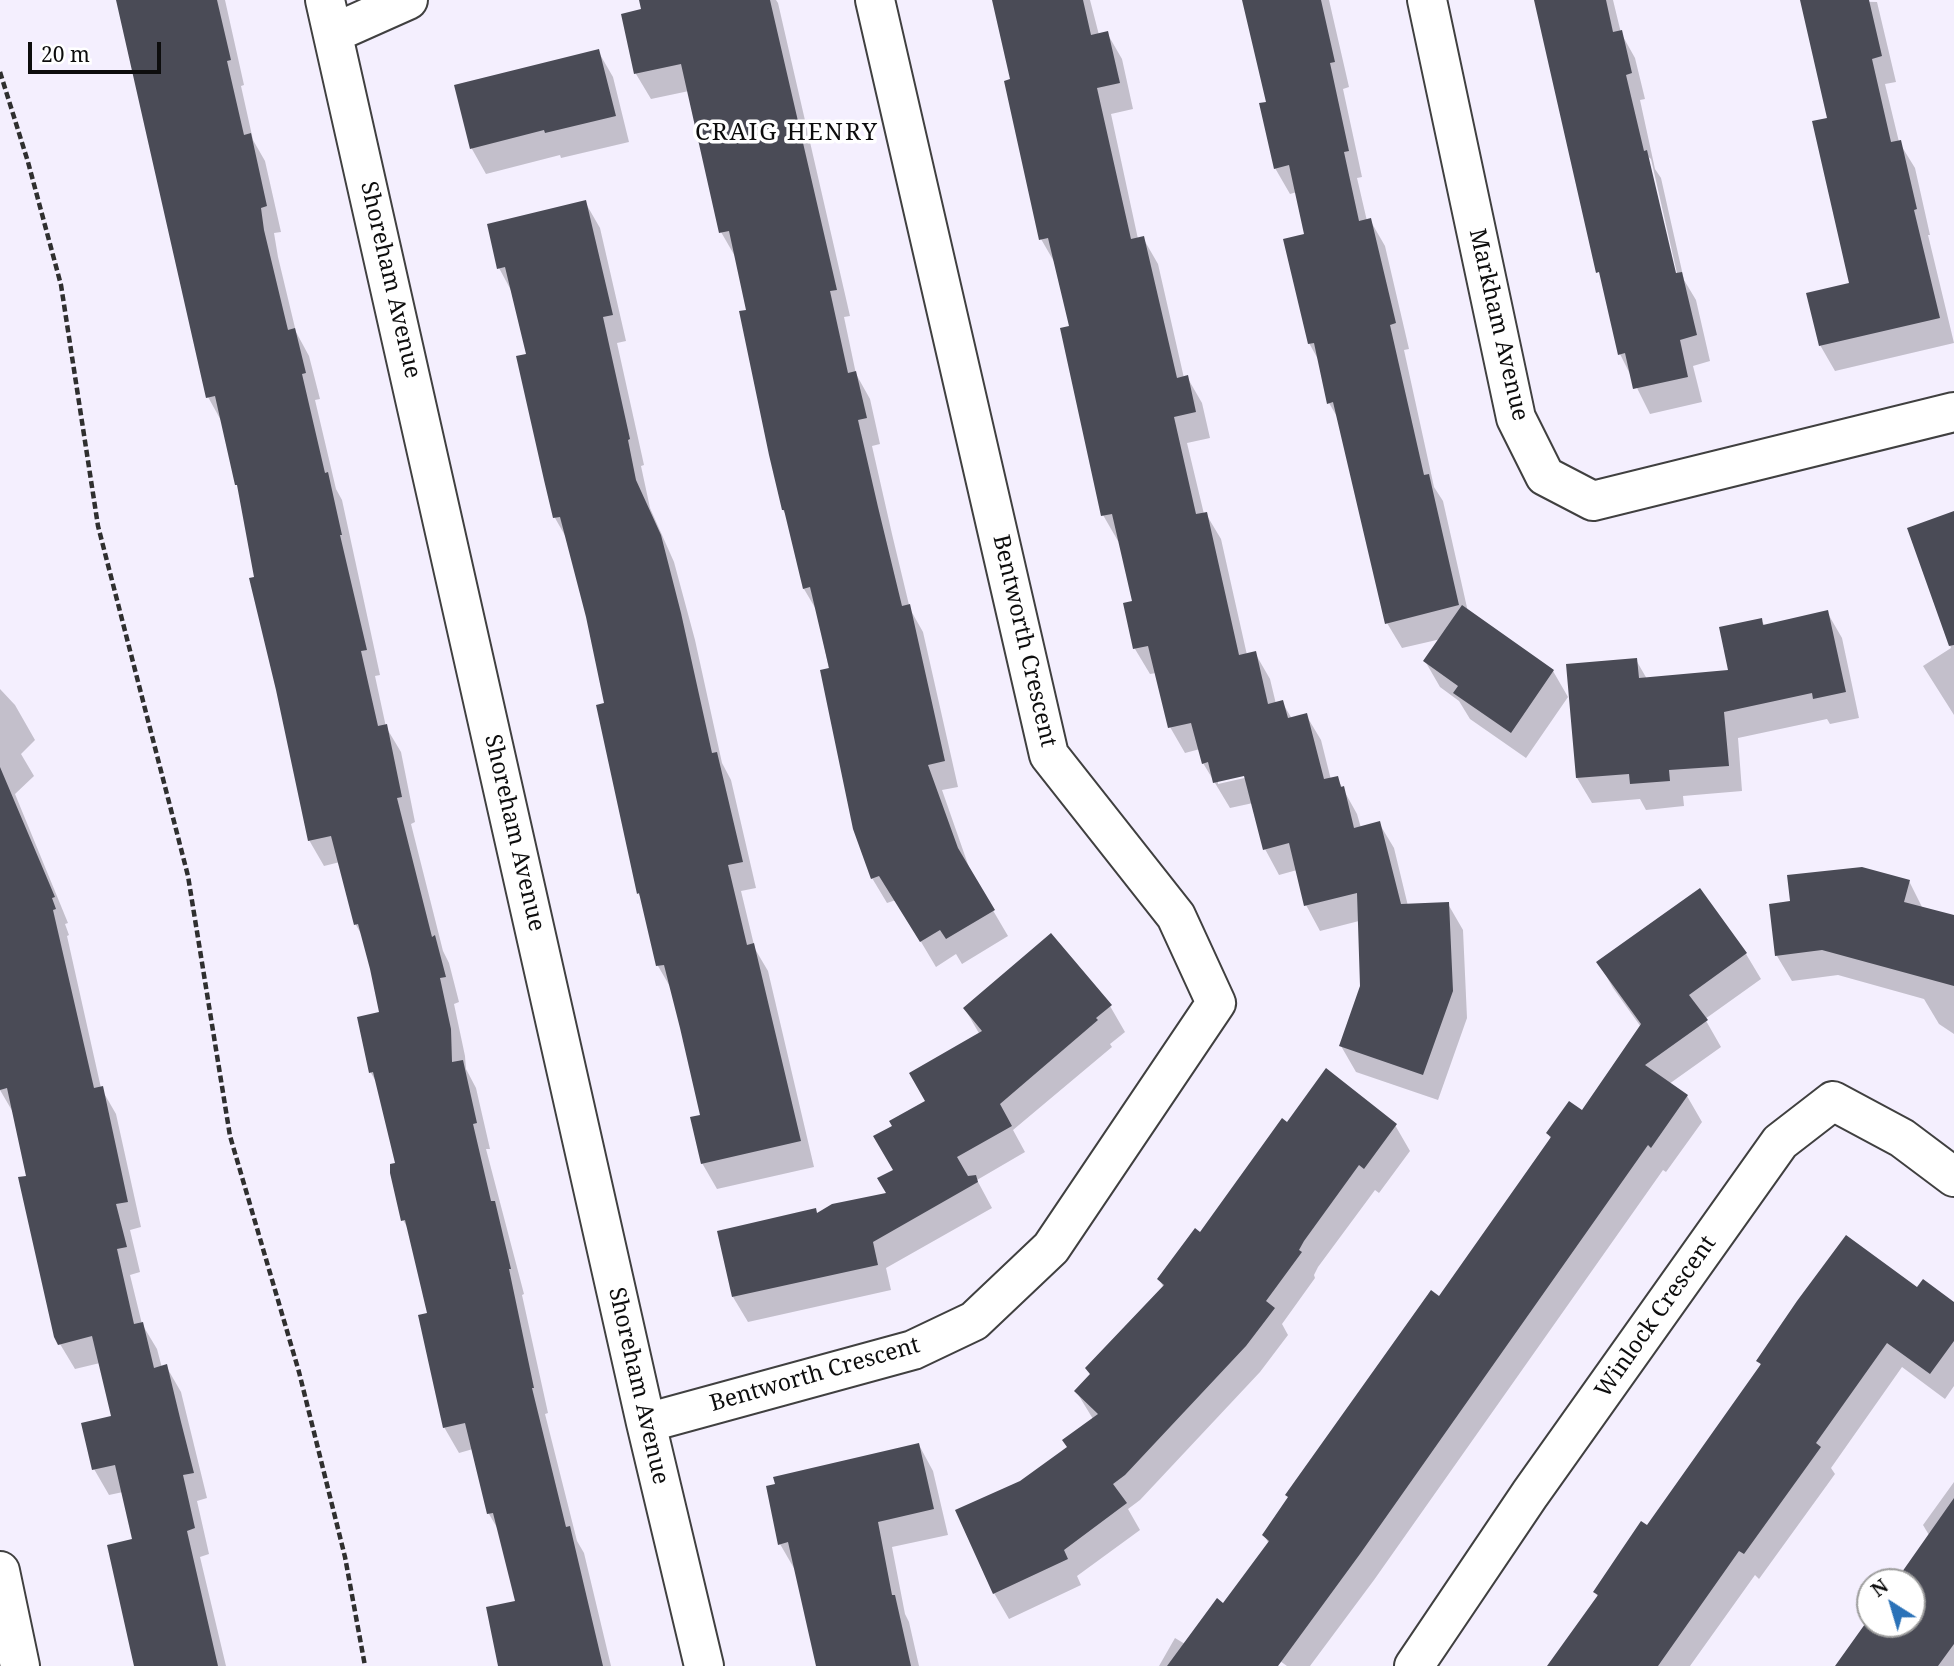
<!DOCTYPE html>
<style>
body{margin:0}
#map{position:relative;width:1954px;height:1666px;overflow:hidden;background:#f4effe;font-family:"Noto Serif",serif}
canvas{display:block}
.north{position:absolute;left:1856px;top:1568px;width:70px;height:70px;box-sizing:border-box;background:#fff;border:2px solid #9e9e9e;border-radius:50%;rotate:323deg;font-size:19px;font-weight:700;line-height:28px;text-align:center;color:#0d0d0d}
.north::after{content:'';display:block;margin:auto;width:24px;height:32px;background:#2b72b8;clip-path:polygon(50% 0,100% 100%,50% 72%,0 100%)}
.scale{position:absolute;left:28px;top:42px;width:133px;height:32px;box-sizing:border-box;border:4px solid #0d0d0d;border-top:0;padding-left:9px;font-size:21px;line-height:24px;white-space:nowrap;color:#0d0d0d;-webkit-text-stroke:5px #fff;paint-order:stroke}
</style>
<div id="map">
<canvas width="1954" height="1666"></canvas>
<div class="north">N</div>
<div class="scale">20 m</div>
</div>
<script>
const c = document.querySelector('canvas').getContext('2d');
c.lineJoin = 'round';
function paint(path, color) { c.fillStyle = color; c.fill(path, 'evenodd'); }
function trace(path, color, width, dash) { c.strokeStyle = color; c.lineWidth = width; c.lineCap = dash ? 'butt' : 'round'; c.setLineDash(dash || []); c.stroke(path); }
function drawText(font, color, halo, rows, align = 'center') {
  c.font = font + ' "Noto Serif",serif'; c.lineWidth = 7; c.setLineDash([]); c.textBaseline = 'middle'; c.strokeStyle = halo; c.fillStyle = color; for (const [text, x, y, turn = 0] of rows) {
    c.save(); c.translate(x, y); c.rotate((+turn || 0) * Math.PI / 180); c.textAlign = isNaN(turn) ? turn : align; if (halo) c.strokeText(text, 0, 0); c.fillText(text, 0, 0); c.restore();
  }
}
const shadow = new Path2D(`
 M 118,0 L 225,0 L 244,85 L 241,86 L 253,140 L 265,161 L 281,232 L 274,233 L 278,257 L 296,332 L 309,356 L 320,399 L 315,400 L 336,489 L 342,500 L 380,675 L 375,676 L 386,727 L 401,752 L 415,822 L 411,824 L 443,951 L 449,963 L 459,1002 L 454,1004 L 465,1056 L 466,1069 L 476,1088 L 490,1149 L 486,1149 L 524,1294 L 522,1295 L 548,1413 L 545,1414 L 577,1541 L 584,1553 L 611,1666 L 500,1666 L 517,1602 L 499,1531 L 489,1514 L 473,1449 L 459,1453 L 444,1427 L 429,1315 L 410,1232 L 403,1220 L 397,1164 L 378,1085 L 371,1073 L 359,1018 L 381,1013 L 364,939 L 356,925 L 340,862 L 324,866 L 309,840 L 240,490 L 223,424 L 208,397 Z
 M 665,0 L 776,0 L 778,3 L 850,316 L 844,317 L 856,374 L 870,399 L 880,444 L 872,446 L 892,534 L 910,609 L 923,632 L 958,787 L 942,790 L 971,873 L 1008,936 L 962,964 L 956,954 L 936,967 L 896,900 L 887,903 L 872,878 L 817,611 L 804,589 L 788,518 L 783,510 L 748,311 L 736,258 L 721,232 L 689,91 L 651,99 L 636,74 L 623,15 L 643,10 Z
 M 994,0 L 1090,0 L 1099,35 L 1107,33 L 1122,59 L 1133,109 L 1111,114 L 1138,239 L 1143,238 L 1158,264 L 1184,378 L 1187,377 L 1202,403 L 1210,438 L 1187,443 L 1204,514 L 1206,514 L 1221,539 L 1247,655 L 1255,653 L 1270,679 L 1276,704 L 1282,702 L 1292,719 L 1306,715 L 1321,740 L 1331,780 L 1337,778 L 1357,814 L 1361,828 L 1379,823 L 1394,848 L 1408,906 L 1448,904 L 1463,930 L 1467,1018 L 1438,1100 L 1356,1072 L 1341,1046 L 1362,986 L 1359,921 L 1320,931 L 1306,905 L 1297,870 L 1279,875 L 1265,849 L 1253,803 L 1230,808 L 1203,763 L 1200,749 L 1185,753 L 1170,727 L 1156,673 L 1150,674 L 1135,649 L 1125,604 L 1134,602 L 1120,540 L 1118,541 L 1103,515 L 1071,327 L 1056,265 L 1041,239 L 1012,80 ZM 1252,772 L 1253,776 L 1218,784 L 1218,780 Z
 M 1244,0 L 1329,0 L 1349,87 L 1343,89 L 1362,177 L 1357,178 L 1367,221 L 1370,220 L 1385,246 L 1409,349 L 1404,350 L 1434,487 L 1443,501 L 1468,612 L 1553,671 L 1568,697 L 1526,758 L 1470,719 L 1459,701 L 1440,687 L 1425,661 L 1441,639 L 1402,648 L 1387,623 L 1339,420 L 1329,403 L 1319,361 L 1309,343 L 1306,235 L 1297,192 L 1290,194 L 1275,168 L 1268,103 Z
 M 1536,0 L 1613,0 L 1621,33 L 1635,58 L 1645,99 L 1640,100 L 1655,169 L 1661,178 L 1684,280 L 1696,300 L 1710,361 L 1693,366 L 1702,402 L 1650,414 L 1620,354 ZM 1646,155 L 1651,159 L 1679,282 L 1676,282 Z
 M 1801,0 L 1877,2 L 1896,82 L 1885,84 L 1899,142 L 1915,168 L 1930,235 L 1928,235 L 1954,343 L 1835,371 L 1820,345 L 1851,284 L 1829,119 Z
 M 598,51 L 613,77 L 629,142 L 561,158 L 560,155 L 486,174 L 472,149 L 456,86 Z
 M 585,202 L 600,228 L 626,341 L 617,343 L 644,465 L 641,466 L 650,508 L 674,562 L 695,640 L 722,763 L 731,780 L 756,888 L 741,891 L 755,949 L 768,971 L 814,1167 L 717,1189 L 702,1163 L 702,1117 L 672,990 L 658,966 L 643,901 L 638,893 L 606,704 L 587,617 L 567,539 L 555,518 L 518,357 L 528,355 L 513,294 L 499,268 Z
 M 1954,513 L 1954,715 L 1923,666 L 1951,648 L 1909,529 Z
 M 1827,612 L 1842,638 L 1859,718 L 1830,724 L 1827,719 L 1738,738 L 1742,791 L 1683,796 L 1684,806 L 1646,810 L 1640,799 L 1592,803 L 1577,778 L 1636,660 L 1647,679 L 1730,672 L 1761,620 L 1765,626 Z
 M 0,689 L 15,705 L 35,740 L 21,754 L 34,776 L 15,794 L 68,923 L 65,924 L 69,935 L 67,936 L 101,1088 L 116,1114 L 141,1227 L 130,1230 L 140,1272 L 130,1275 L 142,1324 L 157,1349 L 162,1368 L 166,1366 L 181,1392 L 207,1498 L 197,1501 L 209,1554 L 200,1557 L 226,1666 L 142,1666 L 134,1540 L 123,1492 L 109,1495 L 94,1469 L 113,1417 L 100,1363 L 75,1369 L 60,1344 L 14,1114 L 0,1090 Z
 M 1909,881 L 1923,909 L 1954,919 L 1954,1034 L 1939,1024 L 1924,999 L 1838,975 L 1792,981 L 1777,956 L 1771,906 Z
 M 1050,935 L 1110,1006 L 1125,1032 L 1110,1044 L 1112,1047 L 1013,1130 L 1025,1152 L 977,1180 L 992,1208 L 886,1268 L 891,1290 L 748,1322 L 733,1297 L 818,1215 L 888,1194 L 895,1170 L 894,1127 L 928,1101 L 980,1035 L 965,1009 Z
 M 1746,954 L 1761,979 L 1705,1019 L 1721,1047 L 1669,1084 L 1687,1096 L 1702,1122 L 1666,1172 L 1663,1170 L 1374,1580 L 1310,1666 L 1287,1666 L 1280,1661 L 1277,1666 L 1159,1666 L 1175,1638 L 1185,1644 L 1224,1605 L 1269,1544 L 1264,1535 L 1440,1298 L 1551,1140 L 1548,1133 L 1583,1113 L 1641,1027 L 1613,988 L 1599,963 Z
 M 1287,1125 L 1395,1125 L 1410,1151 L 1379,1193 L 1375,1190 L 1318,1267 L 1314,1275 L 1315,1278 L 1282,1324 L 1288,1335 L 1260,1372 L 1140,1500 L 1128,1509 L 1140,1530 L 1077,1576 L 1081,1585 L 1009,1619 L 994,1593 L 1021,1483 L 1069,1448 L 1093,1419 L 1076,1391 L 1091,1376 L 1087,1369 L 1164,1288 L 1159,1279 L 1201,1235 Z
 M 1918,1289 L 1954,1304 L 1954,1386 L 1945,1399 L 1902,1367 L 1831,1468 L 1835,1474 L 1759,1579 L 1755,1575 L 1690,1666 L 1549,1666 L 1598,1597 L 1595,1592 L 1647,1527 L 1761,1366 L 1759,1361 Z
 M 919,1445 L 933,1471 L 948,1535 L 892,1547 L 905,1614 L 909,1622 L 919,1666 L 818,1666 L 795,1570 L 780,1544 Z
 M 1954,1482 L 1954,1666 L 1837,1666 L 1870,1620 L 1870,1624 L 1912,1624 L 1912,1582 L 1903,1582 L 1932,1540 L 1923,1525 Z`);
const building = new Path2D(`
 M 116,0 L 217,0 L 231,60 L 227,61 L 244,135 L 251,133 L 267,206 L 261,208 L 264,230 L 288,330 L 295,328 L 306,373 L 302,374 L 325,473 L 328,472 L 342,535 L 340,535 L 367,650 L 361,651 L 378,726 L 387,724 L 402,797 L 397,798 L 432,937 L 435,935 L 446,977 L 440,978 L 451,1029 L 452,1062 L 463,1060 L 477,1123 L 473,1124 L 491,1201 L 495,1201 L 511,1269 L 509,1269 L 534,1388 L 532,1388 L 566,1527 L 570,1526 L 603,1666 L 498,1666 L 486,1607 L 515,1601 L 493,1513 L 487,1514 L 465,1423 L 443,1428 L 418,1315 L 427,1313 L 405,1220 L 401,1221 L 390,1173 L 390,1164 L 395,1163 L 373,1072 L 369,1073 L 357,1017 L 379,1012 L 370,969 L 358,924 L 354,925 L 331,836 L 308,841 L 276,690 L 249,578 L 254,577 L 237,485 L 235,485 L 215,396 L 206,398 Z
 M 639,0 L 770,0 L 837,290 L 830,291 L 848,373 L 856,371 L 867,418 L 858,420 L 878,507 L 902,606 L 910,604 L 945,761 L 928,765 L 958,848 L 995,910 L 946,939 L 940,930 L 920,942 L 879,876 L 871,879 L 853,829 L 820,670 L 829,668 L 810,587 L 803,589 L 784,510 L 782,510 L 769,455 L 739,311 L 746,310 L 729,231 L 719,233 L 681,64 L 634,74 L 621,14 L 641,9 Z
 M 992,0 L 1083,0 L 1091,35 L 1108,31 L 1120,83 L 1097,88 L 1131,239 L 1144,236 L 1177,378 L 1188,375 L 1196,412 L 1174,417 L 1196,514 L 1207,512 L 1239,655 L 1256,651 L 1268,704 L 1283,700 L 1288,718 L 1307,713 L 1324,779 L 1338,776 L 1341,787 L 1344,786 L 1354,828 L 1380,821 L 1401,904 L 1449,902 L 1453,991 L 1423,1075 L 1339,1046 L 1360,986 L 1357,893 L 1304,906 L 1289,843 L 1263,850 L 1244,776 L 1213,783 L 1208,762 L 1202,764 L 1191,723 L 1168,728 L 1148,646 L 1133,649 L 1123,603 L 1132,601 L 1112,514 L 1101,516 L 1060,328 L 1069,326 L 1048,238 L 1039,240 L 1004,81 L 1010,79 Z
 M 1242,0 L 1321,0 L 1335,62 L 1330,63 L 1349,151 L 1344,152 L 1359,221 L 1371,218 L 1396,323 L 1390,325 L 1424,475 L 1429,474 L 1459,605 L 1385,624 L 1333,402 L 1327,404 L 1314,343 L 1308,344 L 1283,239 L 1304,234 L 1289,165 L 1274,169 L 1259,103 L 1266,102 Z
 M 1534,0 L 1606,0 L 1613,32 L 1622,30 L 1632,73 L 1626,75 L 1644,151 L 1647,150 L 1676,273 L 1682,272 L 1697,335 L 1680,340 L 1688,377 L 1633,389 L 1625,353 L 1618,355 L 1599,272 L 1596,273 Z
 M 1800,0 L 1869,0 L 1882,56 L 1872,59 L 1891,142 L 1901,140 L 1917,209 L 1914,210 L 1940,318 L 1819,346 L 1806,293 L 1849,283 L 1812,121 L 1827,118 Z
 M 599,49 L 616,116 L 545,133 L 544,130 L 470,149 L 454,85 Z
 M 586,200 L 613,315 L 603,317 L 630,439 L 628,440 L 636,480 L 661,535 L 681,613 L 712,753 L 717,752 L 743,862 L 728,865 L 747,945 L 754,943 L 801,1141 L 701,1164 L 690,1117 L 700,1115 L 680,1028 L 664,965 L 656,966 L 639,893 L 637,894 L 596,705 L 604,703 L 586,617 L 560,517 L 553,518 L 544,480 L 516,356 L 526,354 L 505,267 L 497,269 L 487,224 Z
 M 1954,511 L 1954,645 L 1949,646 L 1907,528 Z
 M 1462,605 L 1554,670 L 1511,733 L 1453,693 L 1458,686 L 1423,661 Z
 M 1828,610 L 1846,692 L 1813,699 L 1812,693 L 1724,712 L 1729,766 L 1669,770 L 1670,781 L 1630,784 L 1629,774 L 1576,778 L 1566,664 L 1637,658 L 1639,678 L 1728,670 L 1719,627 L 1762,618 L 1763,625 Z
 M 0,767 L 55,897 L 52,898 L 56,909 L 53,910 L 94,1088 L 103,1086 L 128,1202 L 116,1204 L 127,1247 L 117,1249 L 134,1324 L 143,1322 L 154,1368 L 167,1364 L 181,1422 L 194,1473 L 183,1475 L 195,1528 L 187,1531 L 218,1666 L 134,1666 L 107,1545 L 132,1539 L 115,1465 L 92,1470 L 81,1423 L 111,1416 L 92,1336 L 58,1345 L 54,1337 L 18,1177 L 26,1176 L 7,1088 L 0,1090 Z
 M 1862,867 L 1910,880 L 1904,902 L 1954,915 L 1954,986 L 1822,950 L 1775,956 L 1769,904 L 1790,901 L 1787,875 Z
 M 1700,888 L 1747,953 L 1689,995 L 1708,1020 L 1645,1065 L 1688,1095 L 1651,1148 L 1648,1145 L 1360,1554 L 1278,1666 L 1167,1666 L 1217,1598 L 1223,1603 L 1269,1541 L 1262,1535 L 1288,1497 L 1285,1495 L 1431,1290 L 1439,1296 L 1551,1137 L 1546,1133 L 1569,1101 L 1582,1110 L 1641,1024 L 1596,962 Z
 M 1051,933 L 1112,1005 L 1096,1018 L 1098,1020 L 1000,1104 L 1012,1126 L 957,1157 L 968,1176 L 976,1175 L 978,1182 L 873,1242 L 878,1265 L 732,1297 L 717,1231 L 816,1208 L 817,1213 L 832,1204 L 886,1193 L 877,1178 L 893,1170 L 873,1136 L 892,1126 L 889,1121 L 925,1101 L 909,1073 L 982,1031 L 963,1008 Z
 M 1326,1068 L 1397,1124 L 1364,1169 L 1359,1165 L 1304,1241 L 1299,1250 L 1302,1252 L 1266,1301 L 1275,1308 L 1246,1346 L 1125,1475 L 1113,1484 L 1127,1503 L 1064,1550 L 1068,1559 L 993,1594 L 955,1510 L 1020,1481 L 1067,1447 L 1062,1440 L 1098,1414 L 1074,1391 L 1090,1374 L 1085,1368 L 1164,1285 L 1157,1279 L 1195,1228 L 1200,1232 L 1282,1118 L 1287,1122 Z
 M 1846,1235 L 1917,1287 L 1923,1279 L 1954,1302 L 1954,1341 L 1930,1374 L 1887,1343 L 1816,1443 L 1821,1447 L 1744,1554 L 1739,1551 L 1658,1666 L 1547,1666 L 1598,1595 L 1593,1592 L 1622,1549 L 1641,1521 L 1647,1525 L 1761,1364 L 1756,1361 L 1797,1301 Z
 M 919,1443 L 934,1509 L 878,1522 L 892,1595 L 895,1595 L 911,1666 L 816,1666 L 788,1542 L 778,1545 L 766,1486 L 775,1484 L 773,1477 Z
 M 1954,1498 L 1954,1644 L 1938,1666 L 1835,1666 L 1870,1617 L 1870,1624 L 1912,1624 L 1912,1582 L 1895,1582 Z`);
const path = new Path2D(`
 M 0,72 L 28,162 L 61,285 L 98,526 L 188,876 L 230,1136 L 299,1372 L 345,1557 L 365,1666`);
const minor = new Path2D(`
 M 325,0 L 646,1423 L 704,1666
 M 1427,0 L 1516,418 L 1545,476 L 1593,501 L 1954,412
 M 334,33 L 408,0
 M 646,1423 L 913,1350 L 974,1321 L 1051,1248 L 1216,1003 L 1176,916 L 1049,755 L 875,0
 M 0,1571 L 20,1666
 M 1414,1666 L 1530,1494 L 1780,1142 L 1833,1101 L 1902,1138 L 1954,1177`);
const streetNames = [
 ["Shoreham Avenue",390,280,77],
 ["Markham Avenue",1498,325,77],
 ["Bentworth Crescent",1024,641,77],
 ["Shoreham Avenue",514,833,77],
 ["Winlock Crescent",1656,1317,-55],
 ["Bentworth Crescent",815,1375,-16],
 ["Shoreham Avenue",638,1386,77]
];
const neighbourhoodNames = [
 ["CRAIG HENRY",787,133]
];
paint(shadow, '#0003');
paint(building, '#4a4b56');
trace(minor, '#404040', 42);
trace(path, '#2f2f2f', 4.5, [7, 3.5]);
trace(minor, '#fff', 38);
drawText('23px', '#0d0d0d', '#fff', streetNames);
c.letterSpacing = '2px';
drawText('24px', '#0d0d0d', '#fff', neighbourhoodNames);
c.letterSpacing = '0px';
</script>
